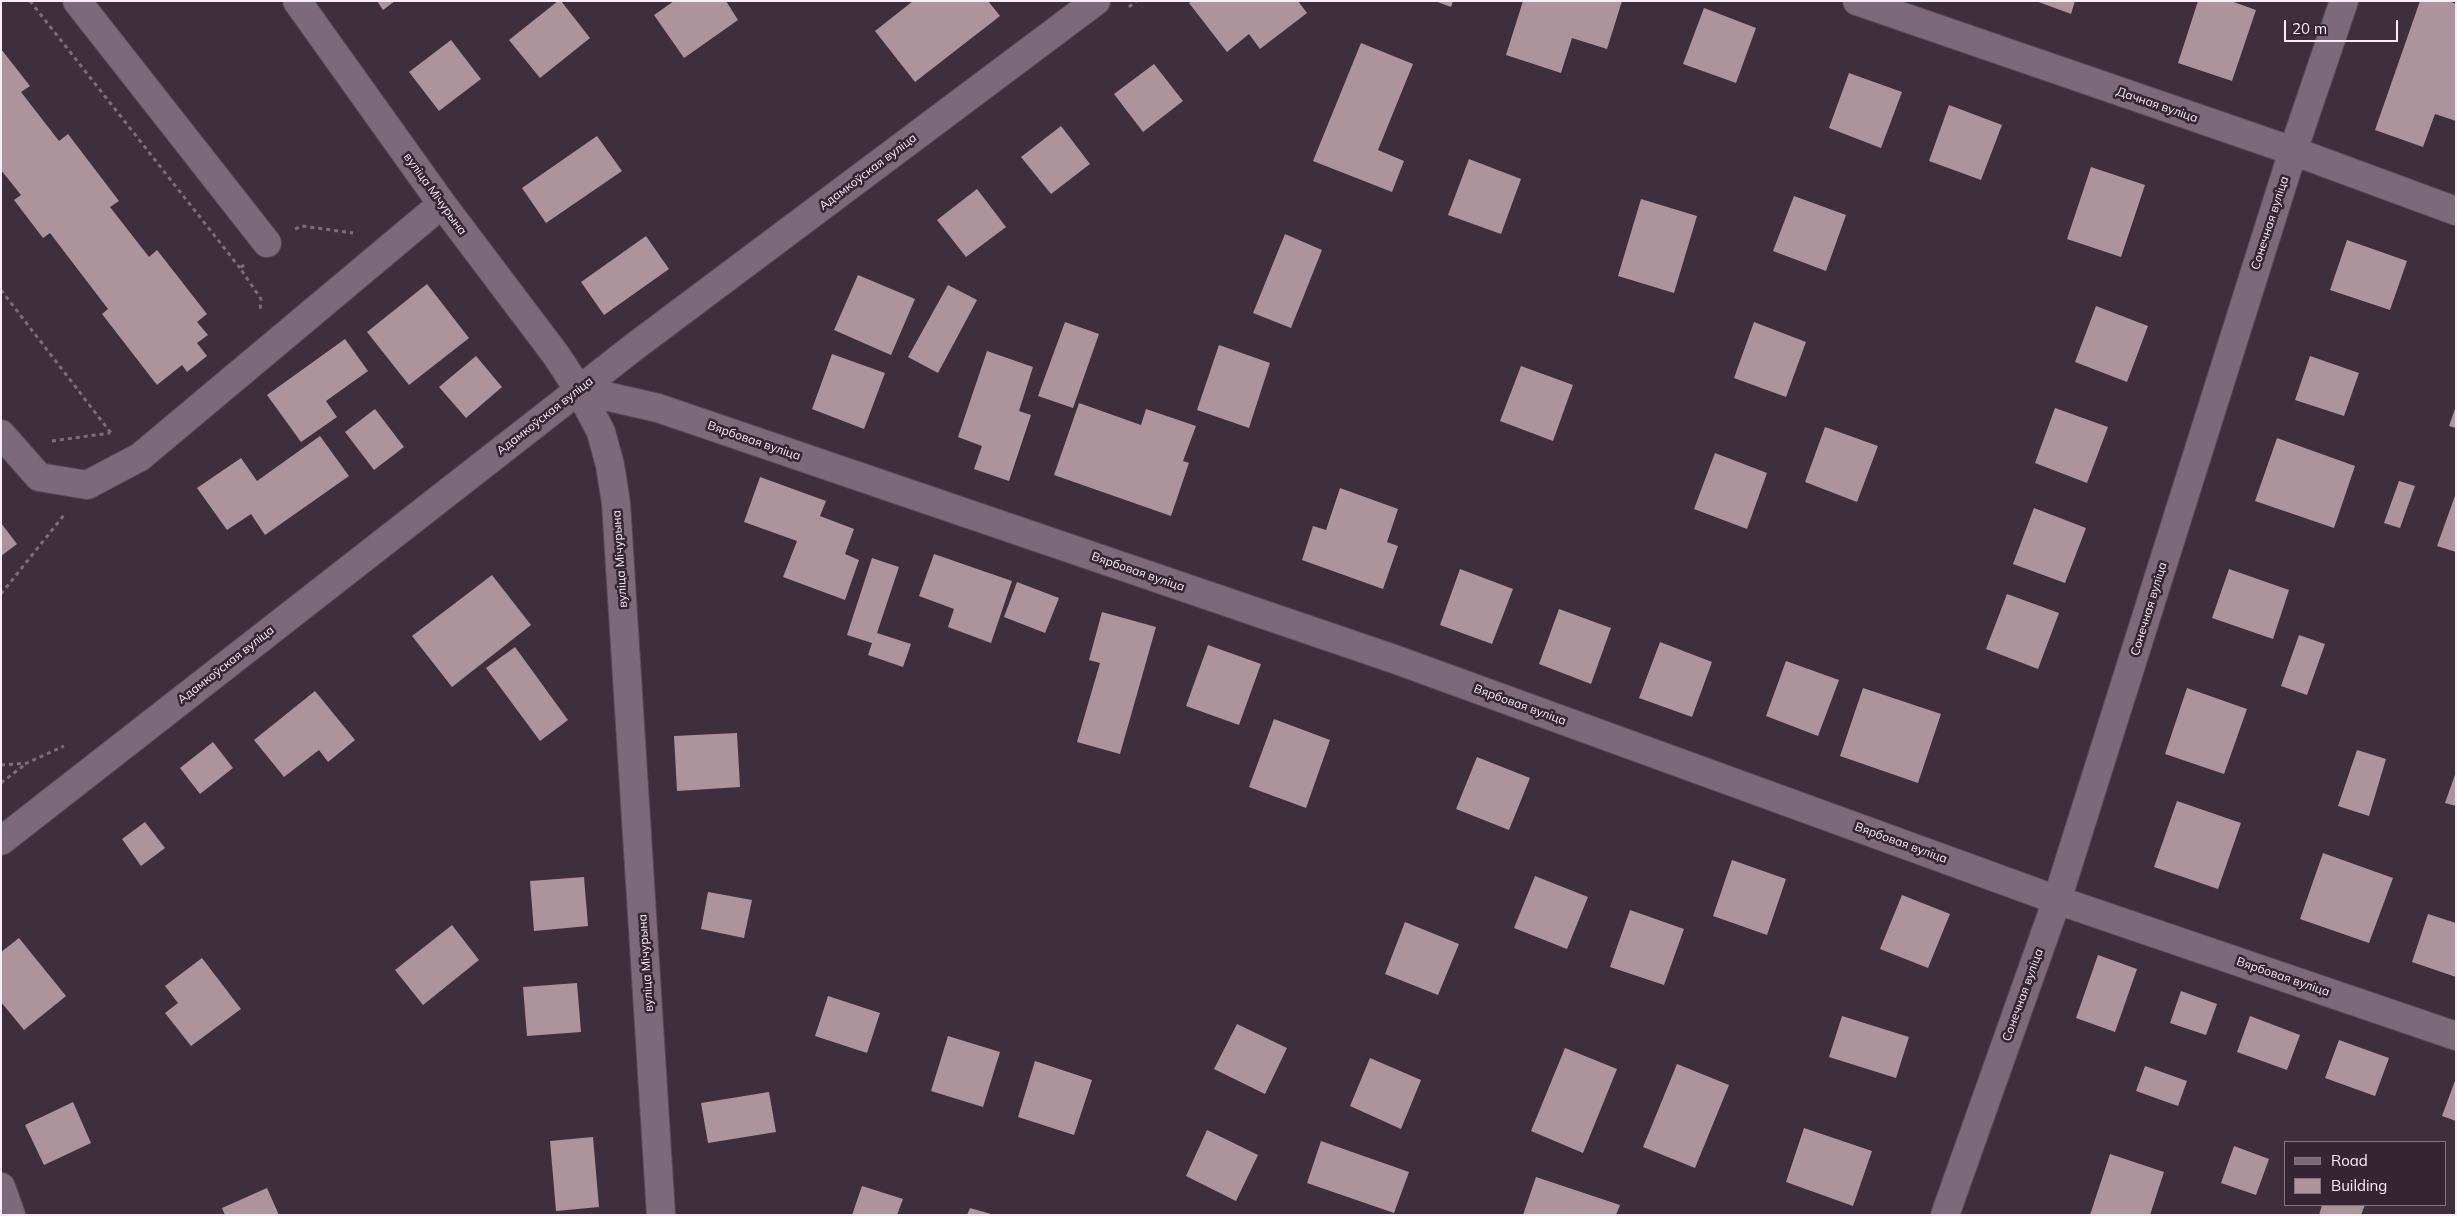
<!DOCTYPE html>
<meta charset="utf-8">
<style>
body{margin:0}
#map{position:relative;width:2457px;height:1216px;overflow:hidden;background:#3f2f3d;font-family:Mulish,sans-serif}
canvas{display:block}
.frame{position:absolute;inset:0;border:2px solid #f9eef7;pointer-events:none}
.legend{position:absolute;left:2284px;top:1141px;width:162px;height:65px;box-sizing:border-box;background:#352533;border:1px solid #837581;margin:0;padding:6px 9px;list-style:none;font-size:15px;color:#f9eef7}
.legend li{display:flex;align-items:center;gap:10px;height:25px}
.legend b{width:25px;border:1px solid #837581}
.scale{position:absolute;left:2284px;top:20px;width:114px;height:22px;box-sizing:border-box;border:2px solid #f9eef7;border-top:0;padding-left:6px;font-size:15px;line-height:18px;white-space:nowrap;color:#f9eef7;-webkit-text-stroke:4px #352533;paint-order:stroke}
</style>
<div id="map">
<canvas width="2457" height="1216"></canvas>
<div class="frame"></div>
<ul class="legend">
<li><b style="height:6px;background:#7c6979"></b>Road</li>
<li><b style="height:14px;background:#ad939c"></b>Building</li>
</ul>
<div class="scale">20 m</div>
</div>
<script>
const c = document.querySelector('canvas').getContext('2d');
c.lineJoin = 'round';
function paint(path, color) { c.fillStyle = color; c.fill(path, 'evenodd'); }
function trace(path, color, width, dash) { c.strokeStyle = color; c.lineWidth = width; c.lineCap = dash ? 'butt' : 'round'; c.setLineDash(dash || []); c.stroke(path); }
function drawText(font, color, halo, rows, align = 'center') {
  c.font = font + ' Mulish,sans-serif'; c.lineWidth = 5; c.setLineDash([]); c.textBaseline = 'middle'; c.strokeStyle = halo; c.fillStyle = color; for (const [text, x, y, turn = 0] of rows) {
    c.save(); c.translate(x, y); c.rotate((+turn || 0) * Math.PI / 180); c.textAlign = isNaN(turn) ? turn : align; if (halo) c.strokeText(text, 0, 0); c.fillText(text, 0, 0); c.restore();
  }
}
const building = new Path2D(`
 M 377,1 L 395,1 L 383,10 Z
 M 558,1 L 561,1 L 590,38 L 540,78 L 509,40 Z
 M 674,1 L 726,1 L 738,20 L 684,58 L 654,15 Z
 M 913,1 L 988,1 L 1000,16 L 915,82 L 875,31 Z
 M 1192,1 L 1298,1 L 1307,13 L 1260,49 L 1249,34 L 1227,52 L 1189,3 Z
 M 1435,1 L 1453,1 L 1451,7 Z
 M 1523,1 L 1622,1 L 1607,49 L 1572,38 L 1561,73 L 1506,55 Z
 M 2036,1 L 2075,1 L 2071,14 Z
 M 2198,1 L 2231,1 L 2256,10 L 2232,81 L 2178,63 Z
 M 2420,1 L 2449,1 L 2456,4 L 2456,121 L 2435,114 L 2423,147 L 2375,130 Z
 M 1704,8 L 1756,28 L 1736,83 L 1683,64 Z
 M 451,40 L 481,79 L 439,111 L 409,72 Z
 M 1361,43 L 1413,64 L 1378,150 L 1404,161 L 1392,192 L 1313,161 Z
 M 1,49 L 30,86 L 21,92 L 59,141 L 68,134 L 119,201 L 110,207 L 149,257 L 157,250 L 207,314 L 197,322 L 208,335 L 197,343 L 207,356 L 187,372 L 182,365 L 157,385 L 102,314 L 108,309 L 50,233 L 43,238 L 14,200 L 21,195 L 1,170 Z
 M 1154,64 L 1183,101 L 1143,132 L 1114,94 Z
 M 1849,73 L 1902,92 L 1881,148 L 1829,128 Z
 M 1949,105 L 2002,125 L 1981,180 L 1929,161 Z
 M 1061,126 L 1090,164 L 1051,194 L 1021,157 Z
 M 597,136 L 622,171 L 546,223 L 522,188 Z
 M 1469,159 L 1521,179 L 1501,234 L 1448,215 Z
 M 2091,167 L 2145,185 L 2121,257 L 2067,239 Z
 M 977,189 L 1006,227 L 966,257 L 937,220 Z
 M 1794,196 L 1846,215 L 1826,271 L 1773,251 Z
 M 1641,199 L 1697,216 L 1674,293 L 1618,276 Z
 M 1285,234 L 1322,250 L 1291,328 L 1253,313 Z
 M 646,236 L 669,269 L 604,315 L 581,282 Z
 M 2347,240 L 2407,261 L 2390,310 L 2330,290 Z
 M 858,275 L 915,299 L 891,355 L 834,330 Z
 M 427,284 L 469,338 L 409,385 L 367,332 Z
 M 948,285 L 977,300 L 938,373 L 908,357 Z
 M 2096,306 L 2148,326 L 2127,382 L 2075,362 Z
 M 1065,322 L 1099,334 L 1073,408 L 1038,396 Z
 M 1754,322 L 1806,342 L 1786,397 L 1734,378 Z
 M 345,339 L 368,371 L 326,401 L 337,417 L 301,442 L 267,395 Z
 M 1219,345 L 1270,363 L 1249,428 L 1197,410 Z
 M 987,351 L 1033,367 L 1019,411 L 1031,415 L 1009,481 L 974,469 L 982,446 L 958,437 Z
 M 832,354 L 885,373 L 864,429 L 812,409 Z
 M 476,356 L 502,387 L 466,418 L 439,387 Z
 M 2310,356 L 2359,373 L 2344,416 L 2295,400 Z
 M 1521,366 L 1573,385 L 1553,441 L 1500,421 Z
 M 1079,403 L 1141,425 L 1146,409 L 1196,426 L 1183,461 L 1189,463 L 1171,516 L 1054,475 Z
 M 2456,406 L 2456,428 L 2449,426 Z
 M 2055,408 L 2108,427 L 2087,483 L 2035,463 Z
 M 375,409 L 404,447 L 374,470 L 345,432 Z
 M 1825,427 L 1878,446 L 1857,502 L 1805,482 Z
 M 320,436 L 349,476 L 265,535 L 251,514 L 227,530 L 197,488 L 241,458 L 257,481 Z
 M 2277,438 L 2355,466 L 2334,528 L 2255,501 Z
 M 1715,453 L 1767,473 L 1747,529 L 1694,509 Z
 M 760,477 L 826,501 L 820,516 L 854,529 L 845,554 L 859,560 L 845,600 L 783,577 L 797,541 L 744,522 Z
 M 2399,481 L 2415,486 L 2400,528 L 2384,523 Z
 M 1340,488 L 1398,509 L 1387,542 L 1398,546 L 1383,589 L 1302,560 L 1313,526 L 1326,530 Z
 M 2456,493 L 2456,552 L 2437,546 Z
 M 2034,508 L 2086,528 L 2065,583 L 2013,564 Z
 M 1,523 L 17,544 L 1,556 Z
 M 934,554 L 1012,581 L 991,643 L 948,627 L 954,609 L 919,596 Z
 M 872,558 L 899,567 L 877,633 L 911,644 L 903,667 L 868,655 L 872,643 L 847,635 Z
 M 1460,569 L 1513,589 L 1492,644 L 1440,625 Z
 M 2229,569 L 2289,590 L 2273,639 L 2212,618 Z
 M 492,575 L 531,625 L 452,687 L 412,636 Z
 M 1017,582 L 1059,598 L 1045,633 L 1004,617 Z
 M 2007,594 L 2059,613 L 2038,669 L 1986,649 Z
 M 1559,609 L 1611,628 L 1591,684 L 1539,664 Z
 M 1102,612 L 1156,627 L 1120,754 L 1077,742 L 1100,663 L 1089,660 Z
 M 2299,635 L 2325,644 L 2307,695 L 2281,686 Z
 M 1660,642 L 1712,662 L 1692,717 L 1639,698 Z
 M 1208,645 L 1261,664 L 1239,725 L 1186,706 Z
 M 515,647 L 568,720 L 540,741 L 486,668 Z
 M 1786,661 L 1839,680 L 1818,736 L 1766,716 Z
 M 1863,688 L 1941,714 L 1918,783 L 1840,756 Z
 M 2187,688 L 2247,709 L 2224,774 L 2165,754 Z
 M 315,691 L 355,740 L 328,762 L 319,750 L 284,777 L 254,740 Z
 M 1274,719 L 1330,740 L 1306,808 L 1249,787 Z
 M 737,733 L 740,787 L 677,791 L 674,736 Z
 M 213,742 L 233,768 L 200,794 L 180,768 Z
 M 2357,750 L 2386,759 L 2369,816 L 2338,806 Z
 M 1477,757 L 1530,778 L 1509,830 L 1456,809 Z
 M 2456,772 L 2456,806 L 2445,803 Z
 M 2177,801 L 2241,823 L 2218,889 L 2154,867 Z
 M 145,822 L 165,848 L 141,866 L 122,839 Z
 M 2323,853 L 2393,878 L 2369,943 L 2300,919 Z
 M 1732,860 L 1786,879 L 1767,935 L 1713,916 Z
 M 1535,876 L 1588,897 L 1567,949 L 1514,928 Z
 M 584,877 L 588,926 L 534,931 L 530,881 Z
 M 708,892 L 752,900 L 744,938 L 701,929 Z
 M 1902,895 L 1950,914 L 1928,968 L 1880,949 Z
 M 1630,910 L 1684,929 L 1664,985 L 1610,967 Z
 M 2428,914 L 2456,923 L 2456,977 L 2412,962 Z
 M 1405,922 L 1459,944 L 1438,995 L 1385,974 Z
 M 452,925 L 479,960 L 423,1005 L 395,970 Z
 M 19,938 L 66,996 L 24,1030 L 1,1002 L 1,952 Z
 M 2098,955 L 2137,969 L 2115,1032 L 2076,1018 Z
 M 202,958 L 241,1009 L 191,1046 L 165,1013 L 178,1003 L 165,986 Z
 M 577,983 L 581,1032 L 527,1036 L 523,987 Z
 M 2181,991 L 2217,1004 L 2206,1035 L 2170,1023 Z
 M 828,996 L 880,1013 L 867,1053 L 815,1036 Z
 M 1842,1016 L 1909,1037 L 1896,1078 L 1829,1057 Z
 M 2250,1016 L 2300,1035 L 2287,1070 L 2237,1052 Z
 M 1237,1024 L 1287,1048 L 1265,1094 L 1214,1069 Z
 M 948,1036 L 1000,1052 L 983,1107 L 931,1091 Z
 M 2339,1040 L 2389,1058 L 2375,1096 L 2325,1078 Z
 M 1565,1048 L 1617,1069 L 1583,1153 L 1531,1131 Z
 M 1370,1058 L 1421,1080 L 1401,1129 L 1350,1106 Z
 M 1035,1061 L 1092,1080 L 1074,1135 L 1018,1117 Z
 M 1677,1064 L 1729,1085 L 1695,1168 L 1643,1147 Z
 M 2145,1066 L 2187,1081 L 2178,1106 L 2136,1091 Z
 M 2456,1078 L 2456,1121 L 2442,1116 Z
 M 769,1092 L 776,1132 L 708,1143 L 701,1103 Z
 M 73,1102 L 91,1143 L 44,1165 L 25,1125 Z
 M 1804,1128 L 1872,1151 L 1853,1206 L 1786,1182 Z
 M 1207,1130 L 1258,1155 L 1236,1201 L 1186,1176 Z
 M 593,1137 L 599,1207 L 556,1211 L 550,1141 Z
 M 1321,1141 L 1409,1172 L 1394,1213 L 1307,1183 Z
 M 2234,1146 L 2269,1159 L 2256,1195 L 2221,1183 Z
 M 2110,1154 L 2164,1172 L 2150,1215 L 2090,1215 Z
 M 1536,1177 L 1620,1205 L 1616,1215 L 1523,1215 Z
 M 862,1186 L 903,1199 L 897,1215 L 852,1215 Z
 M 267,1188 L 279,1215 L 225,1215 L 222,1208 Z
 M 2322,1205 L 2365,1205 L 2361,1215 L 2319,1215 Z
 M 970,1208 L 991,1214 L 991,1215 L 967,1215 Z`);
const path = new Path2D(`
 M 30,1 L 240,268
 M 1129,7 L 1136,1
 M 295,229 L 302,226 L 353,233
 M 244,265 L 240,268 L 261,299 L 260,311
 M 1,290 L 111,433 L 113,432
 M 52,441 L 110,433
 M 1,594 L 64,515
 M 1,765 L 27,763 L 64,746
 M 1,783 L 27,763`);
const minor = new Path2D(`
 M 77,1 L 267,243
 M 297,1 L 442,204 L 556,355 L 579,390 L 601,432 L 610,465 L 616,503 L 661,1215
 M 1857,1 L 2293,151 L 2456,211
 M 579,390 L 658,408 L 1394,659 L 2057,900 L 2456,1036
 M 1,434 L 39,477 L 87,485 L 140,457 L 442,204
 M 1,841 L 634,347 L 1096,1
 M 1,1187 L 11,1215
 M 1945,1215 L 2057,900 L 2293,151 L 2344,1`);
const streetNames = [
 ["Дачная вуліца",2157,105,19],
 ["Адамкоўская вуліца",868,172,-37],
 ["вуліца Мічурына",435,194,54],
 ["Сонечная вуліца",2270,223,-72],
 ["Адамкоўская вуліца",545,416,-38],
 ["Вярбовая вуліца",754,441,19],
 ["вуліца Мічурына",620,559,-94],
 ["Вярбовая вуліца",1138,572,19],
 ["Сонечная вуліца",2149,609,-73],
 ["Адамкоўская вуліца",226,665,-38],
 ["Вярбовая вуліца",1520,705,20],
 ["Вярбовая вуліца",1901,843,20],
 ["вуліца Мічурына",646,963,-94],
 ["Вярбовая вуліца",2283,977,19],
 ["Сонечная вуліца",2023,995,-70]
];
paint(building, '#ad939c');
trace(minor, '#584b57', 30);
trace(path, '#7c6d7a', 3, [4, 4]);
trace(minor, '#7c6979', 28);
drawText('12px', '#f9eef7', '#352533', streetNames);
</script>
